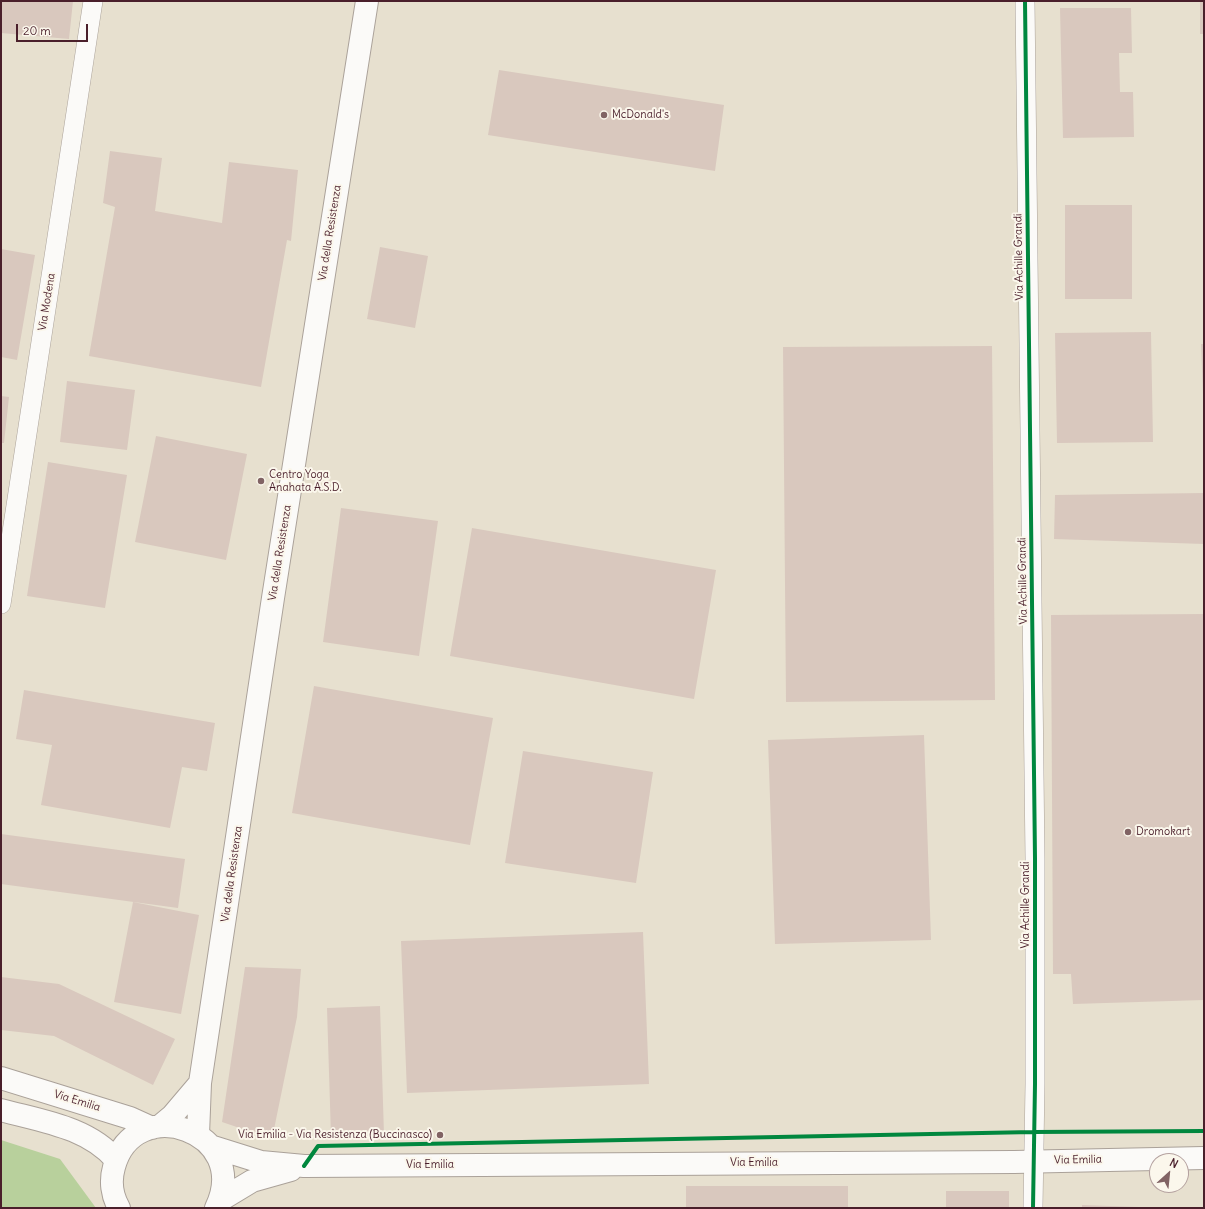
<!DOCTYPE html>
<style>
body{margin:0}
#map{position:relative;width:1205px;height:1209px;overflow:hidden;background:#e7e0cf;font-family:Delius,sans-serif}
canvas{display:block}
.frame{position:absolute;inset:0;border:2px solid #4a1f2b;pointer-events:none}
.north{position:absolute;left:1149px;top:1153px;width:40px;height:40px;box-sizing:border-box;background:#fbf7ec;border:1px solid #b4a19f;border-radius:50%;rotate:27deg;font-size:11px;font-weight:700;line-height:16px;text-align:center;color:#4a1f2b}
.north::after{content:'';display:block;margin:auto;width:14px;height:18px;background:#816364;clip-path:polygon(50% 0,100% 100%,50% 72%,0 100%)}
.scale{position:absolute;left:16px;top:24px;width:72px;height:18px;box-sizing:border-box;border:2px solid #4a1f2b;border-top:0;padding-left:5px;font-size:12px;line-height:14px;white-space:nowrap;color:#4a1f2b;-webkit-text-stroke:3px #fbf7ec;paint-order:stroke}
</style>
<div id="map">
<canvas width="1205" height="1209"></canvas>
<div class="frame"></div>
<div class="north">N</div>
<div class="scale">20 m</div>
</div>
<script>
const c = document.querySelector('canvas').getContext('2d');
c.lineJoin = 'round';
function paint(path, color) { c.fillStyle = color; c.fill(path, 'evenodd'); }
function trace(path, color, width, dash) { c.strokeStyle = color; c.lineWidth = width; c.lineCap = dash ? 'butt' : 'round'; c.setLineDash(dash || []); c.stroke(path); }
function drawText(font, color, halo, rows, align = 'center') {
  c.font = font + ' Delius,sans-serif'; c.lineWidth = 4; c.setLineDash([]); c.textBaseline = 'middle'; c.strokeStyle = halo; c.fillStyle = color; for (const [text, x, y, turn = 0] of rows) {
    c.save(); c.translate(x, y); c.rotate((+turn || 0) * Math.PI / 180); c.textAlign = isNaN(turn) ? turn : align; if (halo) c.strokeText(text, 0, 0); c.fillText(text, 0, 0); c.restore();
  }
}
const green = new Path2D(`
 M 1,1140 L 60,1159 L 96,1208 L 1,1208 Z`);
const building = new Path2D(`
 M 1,1 L 73,1 L 69,39 L 1,33 Z
 M 1200,1 L 1204,1 L 1204,34 L 1200,34 Z
 M 1060,8 L 1131,8 L 1132,53 L 1119,53 L 1120,92 L 1133,92 L 1134,137 L 1063,138 Z
 M 499,70 L 724,105 L 715,171 L 488,135 Z
 M 110,151 L 162,158 L 155,211 L 222,223 L 229,162 L 298,170 L 291,241 L 287,240 L 261,387 L 89,356 L 115,207 L 103,203 Z
 M 1065,205 L 1132,205 L 1132,299 L 1065,299 Z
 M 380,247 L 428,256 L 415,328 L 367,319 Z
 M 1,249 L 35,255 L 17,360 L 1,357 Z
 M 1151,332 L 1153,442 L 1057,443 L 1055,333 Z
 M 1201,344 L 1204,344 L 1204,394 L 1203,394 Z
 M 992,346 L 995,700 L 786,702 L 783,347 Z
 M 67,381 L 135,390 L 127,450 L 60,442 Z
 M 1,396 L 9,397 L 4,443 L 1,443 Z
 M 156,436 L 247,454 L 226,560 L 135,542 Z
 M 48,462 L 127,475 L 105,608 L 27,596 Z
 M 1204,493 L 1204,544 L 1054,539 L 1055,495 Z
 M 341,508 L 438,521 L 419,656 L 323,642 Z
 M 472,528 L 716,570 L 694,699 L 450,656 Z
 M 1204,614 L 1204,1000 L 1073,1004 L 1071,974 L 1053,974 L 1051,615 Z
 M 314,686 L 493,718 L 470,845 L 292,813 Z
 M 24,690 L 215,723 L 207,771 L 182,767 L 170,828 L 41,805 L 52,745 L 16,739 Z
 M 924,735 L 931,940 L 775,944 L 768,740 Z
 M 523,751 L 653,772 L 636,883 L 505,863 Z
 M 1,834 L 185,859 L 178,908 L 1,884 Z
 M 133,902 L 199,915 L 181,1014 L 114,1002 Z
 M 643,932 L 649,1084 L 407,1093 L 401,941 Z
 M 245,967 L 301,969 L 297,1017 L 272,1139 L 222,1122 Z
 M 1,977 L 59,984 L 175,1039 L 153,1085 L 54,1036 L 1,1030 Z
 M 380,1006 L 384,1135 L 331,1137 L 327,1008 Z
 M 686,1186 L 848,1186 L 848,1208 L 686,1208 Z
 M 946,1191 L 1009,1191 L 1009,1208 L 946,1208 Z
 M 1082,1205 L 1138,1207 L 1138,1208 L 1082,1208 Z`);
const minor = new Path2D(`
 M 1025,1 L 1035,858 L 1035,1084 L 1033,1208
 M 1,604 L 93,1`);
const tertiary = new Path2D(`
 M 1,1078 L 130,1118 L 152,1128
 M 1,1110 C 41,1121 88,1127 116,1160
 M 160,1126 L 172,1116 L 200,1083
 M 198,1135 L 200,1083 L 273,598 L 367,1
 M 210,1146 L 261,1162 L 304,1166 L 1014,1162 L 1204,1158
 M 219,1201 L 252,1181 L 291,1170
 M 119,1208 C 112,1196 110,1181 114,1167 C 134,1091 253,1131 216,1208`);
const cycleway = new Path2D(`
 M 1025,1 L 1035,858 L 1035,1084 L 1033,1208
 M 304,1166 L 318,1146 L 1033,1132 L 1204,1131`);
const markers = [
 [604,115,4,"#816364"],
 [261,481,4,"#816364"],
 [1128,832,4,"#816364"],
 [440,1135,4,"#816364"]
];
const poiNames = [
 ["McDonald's",612,115],
 ["Centro Yoga",269,475],
 ["Anahata A.S.D.",269,488],
 ["Dromokart",1136,832],
 ["Via Emilia - Via Resistenza (Buccinasco)",432,1135,"right"]
];
const streetNames = [
 ["Via della Resistenza",330,233,-81],
 ["Via Achille Grandi",1019,257,-91],
 ["Via Modena",47,302,-81],
 ["Via della Resistenza",280,553,-81],
 ["Via Achille Grandi",1023,581,-91],
 ["Via della Resistenza",232,874,-82],
 ["Via Achille Grandi",1026,905,-90],
 ["Via Emilia",77,1101,17],
 ["Via Emilia",1078,1160,-1],
 ["Via Emilia",754,1163],
 ["Via Emilia",430,1165]
];
paint(green, '#b8d09c');
paint(building, '#d9c8be');
trace(minor, '#aaa199', 20);
trace(tertiary, '#aaa199', 24);
trace(minor, '#fbfaf8', 19);
trace(tertiary, '#fbfaf8', 22);
trace(cycleway, '#00873e', 4);
for (const [x, y, r, color] of markers) { const dot = new Path2D(); dot.arc(x, y, r, 0, 2 * Math.PI); c.fillStyle = color; c.fill(dot); trace(dot, '#fbf7ec', 1.5); }
drawText('11px', '#4a1f2b', '#fbf7ec', poiNames, 'left');
drawText('11px', '#4a1f2b', '#fbf7ec', streetNames);
</script>
